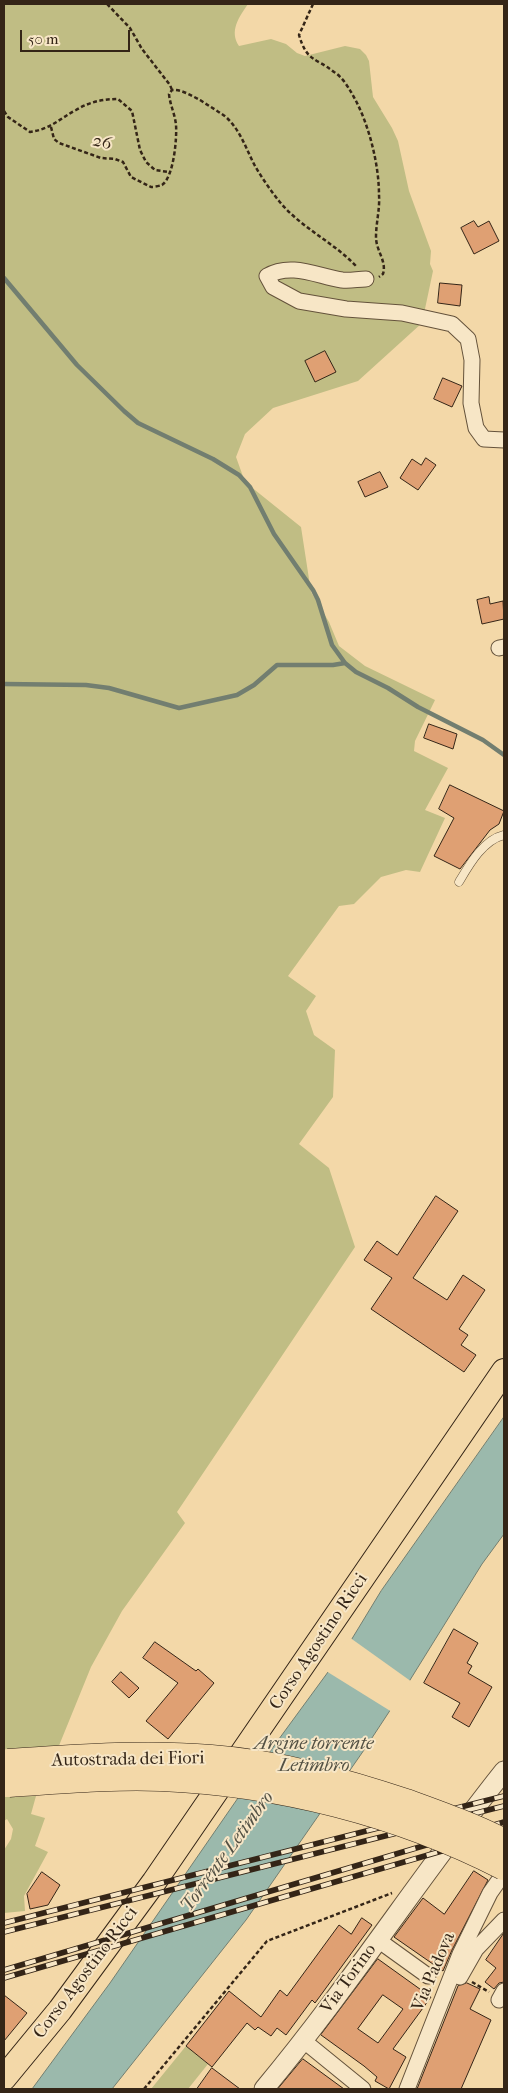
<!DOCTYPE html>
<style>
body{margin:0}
#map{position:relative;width:508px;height:2093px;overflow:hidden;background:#f3d8a8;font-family:"IM FELL French Canon",serif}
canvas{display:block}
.frame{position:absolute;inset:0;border:5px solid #342517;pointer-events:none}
.scale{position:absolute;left:20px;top:30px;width:110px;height:22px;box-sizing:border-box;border:2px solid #342517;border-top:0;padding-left:6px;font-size:15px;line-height:18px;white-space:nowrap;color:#342517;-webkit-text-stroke:4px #f7e6c6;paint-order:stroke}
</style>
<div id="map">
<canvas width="508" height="2093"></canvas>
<div class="frame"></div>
<div class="scale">50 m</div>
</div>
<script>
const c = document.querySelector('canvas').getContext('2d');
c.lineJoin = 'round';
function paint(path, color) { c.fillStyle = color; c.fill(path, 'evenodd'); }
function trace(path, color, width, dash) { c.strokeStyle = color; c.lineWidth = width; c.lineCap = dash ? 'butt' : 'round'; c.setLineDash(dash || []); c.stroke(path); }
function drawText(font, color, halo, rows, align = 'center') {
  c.font = font + ' "IM FELL French Canon",serif'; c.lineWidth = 4; c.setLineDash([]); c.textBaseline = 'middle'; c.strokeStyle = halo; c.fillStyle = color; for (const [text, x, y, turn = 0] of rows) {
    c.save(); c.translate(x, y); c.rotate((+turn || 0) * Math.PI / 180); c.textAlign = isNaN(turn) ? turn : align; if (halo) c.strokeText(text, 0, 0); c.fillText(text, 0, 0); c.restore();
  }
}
const green = new Path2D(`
 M 4,4 L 248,4 C 239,17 229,31 239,46 L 271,39 L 286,44 L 297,53 L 305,56 L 345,46 L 360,49 L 366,55 L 369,61 L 373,97 L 392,128 L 398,141 L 409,191 L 431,251 L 430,264 L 433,271 L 422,323 L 358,381 L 273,408 L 245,434 L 236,457 L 245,482 L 301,527 L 311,592 L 329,622 L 339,646 L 365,666 L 435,700 L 415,741 L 414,751 L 448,768 L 425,810 L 445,818 L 420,872 L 406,870 L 381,877 L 354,904 L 339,906 L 288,976 L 316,996 L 306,1011 L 314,1035 L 335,1050 L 333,1097 L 299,1144 L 329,1168 L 355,1247 L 177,1512 L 185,1523 L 122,1611 L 91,1667 L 56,1753 L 4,1751 Z
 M 36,1796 L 31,1814 L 45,1818 L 35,1846 L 48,1852 L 24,1896 L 25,1911 L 4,1913 L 4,1850 L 11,1839 L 13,1829 L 7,1819 L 4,1821 L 4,1797 Z
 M 186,2046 L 208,2064 L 188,2089 L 151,2089 Z`);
const water = new Path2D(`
 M 504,1417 L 504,1534 L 482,1564 L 410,1680 L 364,1750 L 246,1920 L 112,2089 L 32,2089 L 110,1983 L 276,1743 L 350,1642 L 381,1591 Z`);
const pier = new Path2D(`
 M 349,1637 L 412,1682 L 392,1712 L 326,1671 Z`);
const stream = new Path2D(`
 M 4,278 L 77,365 L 124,411 L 138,423 L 213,459 L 239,475 L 250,487 L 274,534 L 313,590 L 318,600 L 332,645 L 345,663 L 356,672 L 388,688 L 418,707 L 483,740 L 504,755
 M 4,684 L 86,685 L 109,688 L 179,708 L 237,695 L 254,685 L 277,665 L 333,665 L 345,663`);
const building = new Path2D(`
 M 474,221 L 478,227 L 489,221 L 499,241 L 474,254 L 461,228 Z
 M 440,283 L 462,285 L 460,306 L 438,303 Z
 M 325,351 L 336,372 L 315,382 L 305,361 Z
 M 443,378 L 462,386 L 452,407 L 434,399 Z
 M 426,458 L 436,465 L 418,490 L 400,478 L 412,459 L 421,465 Z
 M 380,472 L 388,487 L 365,497 L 358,482 Z
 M 489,597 L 490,604 L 503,601 L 504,619 L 482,624 L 477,600 Z
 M 429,724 L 457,734 L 453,749 L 424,738 Z
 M 450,785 L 504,811 L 499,824 L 490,830 L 460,869 L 434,856 L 454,818 L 439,809 Z
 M 436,1196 L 458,1211 L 413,1278 L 447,1300 L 463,1275 L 485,1290 L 459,1329 L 468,1335 L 461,1345 L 476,1355 L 464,1372 L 371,1309 L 392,1278 L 364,1260 L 377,1241 L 397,1255 Z
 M 454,1629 L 478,1643 L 467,1663 L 472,1666 L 468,1673 L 492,1687 L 469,1727 L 452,1717 L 460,1703 L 424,1683 Z
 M 155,1642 L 196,1671 L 198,1669 L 214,1683 L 168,1739 L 146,1721 L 178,1683 L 143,1658 Z
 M 121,1672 L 139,1688 L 129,1698 L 112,1682 Z
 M 474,1871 L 488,1880 L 452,1950 L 443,1971 L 394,1937 L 423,1898 L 444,1914 Z
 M 42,1872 L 60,1885 L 48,1905 L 30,1909 L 27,1894 Z
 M 362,1918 L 372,1925 L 315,2003 L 312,2000 L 286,2035 L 277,2028 L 271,2036 L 258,2027 L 255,2030 L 247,2023 L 212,2067 L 186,2046 L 229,1991 L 261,2017 L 280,1990 L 287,1996 L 339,1925 L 351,1934 Z
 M 504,1933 L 504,1982 L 499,1983 L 494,1989 L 485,1982 L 496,1968 L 486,1960 Z
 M 378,1959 L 431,1997 L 393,2049 L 406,2057 L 389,2089 L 375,2081 L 377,2077 L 364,2066 L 321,2035 ZM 383,1995 L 403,2009 L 378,2043 L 358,2029 Z
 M 467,1983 L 480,1989 L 470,2009 L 491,2020 L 461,2089 L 417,2089 L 458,1986 Z
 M 4,1995 L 27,2013 L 4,2041 Z
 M 303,2059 L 344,2089 L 278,2089 Z
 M 212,2068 L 240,2089 L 197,2089 Z`);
const path = new Path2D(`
 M 107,4 L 130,28 L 142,49 L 170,85 L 172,90
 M 313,4 L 299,35 C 307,62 315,57 334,72 C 341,76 347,85 351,92 C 368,120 379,163 379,195 C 380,209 376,223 376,237 C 376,251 387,261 383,274 L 379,277
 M 4,111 L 8,117 L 30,132 C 51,129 59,119 76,110 C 89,102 103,99 118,99 L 132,111 L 140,150 L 146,162 L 155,170 L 169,172
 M 51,127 L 54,139 L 59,143 L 101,158 L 115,159 L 123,162 L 131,177 L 151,187 C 154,187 159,186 162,185 C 174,177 177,137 176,125 C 175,114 170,105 169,94 L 172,90 C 181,89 192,96 200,100 C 209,106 218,111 226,117 C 241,131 246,149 255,166 C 262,178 271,191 279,201 C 301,228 332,241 356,266
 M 472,1982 L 489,1992
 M 144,2089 L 267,1941 L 392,1893`);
const service = new Path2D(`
 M 459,882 C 469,865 483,840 504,835`);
const minor = new Path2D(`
 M 366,279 C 358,279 350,281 342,280 C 317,276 291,262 267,276 L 273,287 L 299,301 L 346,309 L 402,313 L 452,324 L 468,339 L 472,360 L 471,403 L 476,428 L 484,439 L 504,440
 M 499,648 L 504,647
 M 378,1940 L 428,1976
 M 460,1977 L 476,1949 L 504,1920
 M 499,2000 L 504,1991
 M 304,2041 L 363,2089
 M 407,2089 L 460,1954 L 490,1893 L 504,1873`);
const tertiary = new Path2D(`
 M 264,2089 C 349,1987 421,1875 504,1771`);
const primary = new Path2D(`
 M 4,2078 L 60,2010 L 154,1882 L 504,1371`);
const rail = new Path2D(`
 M 4,1923 L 504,1796
 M 4,1932 L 504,1806
 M 4,1970 L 504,1822
 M 4,1978 L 504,1833`);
const motorwayBridge = new Path2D(`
 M 8,1763 C 75,1759 143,1753 211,1759 C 278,1764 343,1782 406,1803 C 439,1815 473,1827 504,1843
 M 9,1783 C 59,1780 110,1775 161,1777 C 279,1782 399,1812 504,1866`);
const streetNames = [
 ["26",102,143,14],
 ["Corso Agostino Ricci",319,1642,-56],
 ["Autostrada dei Fiori",128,1760,-1],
 ["Via Padova",434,1972,-67],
 ["Corso Agostino Ricci",86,1973,-53],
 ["Via Torino",349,1979,-54]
];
const waterNames = [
 ["Argine torrente",314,1744],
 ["Letimbro",314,1766],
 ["Torrente Letimbro",228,1852,-54]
];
paint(green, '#c0bd84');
paint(water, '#9bb9ac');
trace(water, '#727e70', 1);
paint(pier, '#f3d8a8');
trace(stream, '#727e70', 4.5);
paint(building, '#dfa073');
trace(building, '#342517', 1);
trace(service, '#64523b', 9);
trace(minor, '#64523b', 17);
trace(tertiary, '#64523b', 21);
trace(primary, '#342517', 26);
trace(path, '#342517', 2.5, [4, 2.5]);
trace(service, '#f7e6c6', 8);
trace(minor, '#f7e6c6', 15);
trace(tertiary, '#f7e6c6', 19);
trace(primary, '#f3d8a8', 24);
trace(rail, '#342517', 5.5);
trace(rail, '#f7e6c6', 4, [11]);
trace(motorwayBridge, '#342517', 29, []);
trace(motorwayBridge, '#f3d8a8', 28);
drawText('18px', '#342517', '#f7e6c6', streetNames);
drawText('italic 19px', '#535144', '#f7e6c6', waterNames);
</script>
